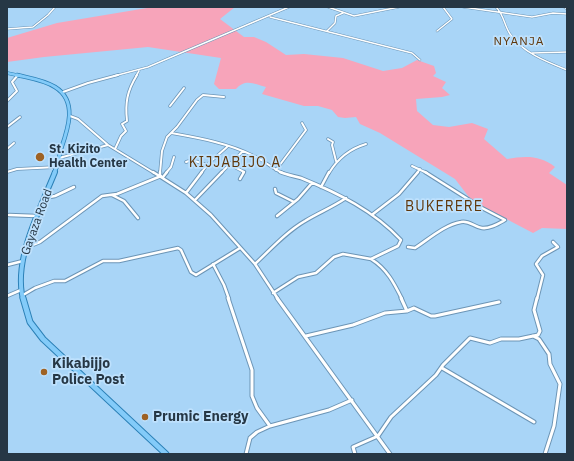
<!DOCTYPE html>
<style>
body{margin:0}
#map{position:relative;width:574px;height:461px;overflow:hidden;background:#a9d5f7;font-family:"IBM Plex Sans",sans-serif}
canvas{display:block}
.frame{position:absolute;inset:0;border:8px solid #263745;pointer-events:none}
</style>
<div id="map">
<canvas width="574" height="461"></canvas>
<div class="frame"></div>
</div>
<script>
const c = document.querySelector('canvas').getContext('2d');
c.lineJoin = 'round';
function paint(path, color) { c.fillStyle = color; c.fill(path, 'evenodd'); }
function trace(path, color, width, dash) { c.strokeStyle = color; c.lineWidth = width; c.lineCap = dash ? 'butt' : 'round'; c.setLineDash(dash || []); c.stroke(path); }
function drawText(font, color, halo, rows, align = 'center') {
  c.font = font + ' "IBM Plex Sans",sans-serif'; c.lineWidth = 3.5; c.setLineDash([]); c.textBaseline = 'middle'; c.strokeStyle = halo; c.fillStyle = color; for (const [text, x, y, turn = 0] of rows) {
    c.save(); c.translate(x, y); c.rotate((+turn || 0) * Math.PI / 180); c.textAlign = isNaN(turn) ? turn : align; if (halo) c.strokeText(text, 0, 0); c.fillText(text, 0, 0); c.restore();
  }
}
const green = new Path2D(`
 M 153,7 L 235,7 L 220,19 L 244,37 L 254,37 L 266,42 L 286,55 L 304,54 L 343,58 L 383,71 L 402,68 L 417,60 L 434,66 L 436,73 L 433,76 L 446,82 L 442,88 L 450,95 L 442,97 L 416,99 L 417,111 L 433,125 L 449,127 L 472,123 L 488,129 L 484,139 L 507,159 C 525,156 540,155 555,167 L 549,173 L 567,185 L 567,229 L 542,228 L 533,233 L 472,201 L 455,179 L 380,133 L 360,124 L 356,117 L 345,118 L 338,117 L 332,110 L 318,106 L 304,106 L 262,94 L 266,87 C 255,84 245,78 236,89 L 219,89 L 214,84 L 221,58 L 148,47 L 44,57 L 7,62 L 7,38 L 57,23 Z`);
const streetFar3 = new Path2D(`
 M 328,7 L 354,16 L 399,7
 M 463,7 L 532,17 L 553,13 L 567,14
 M 496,7 C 504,15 504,25 510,34 C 523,53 547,62 567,70
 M 564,7 L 567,9
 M 270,17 L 412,53 L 420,60
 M 7,29 L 33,27 L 48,15 L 55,7
 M 327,31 L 335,23 L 336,16 L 343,13
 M 437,31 L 452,19 L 443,7
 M 532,53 L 567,52
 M 114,76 L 148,67 L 289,7
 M 136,76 L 139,71`);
const streetFar2 = new Path2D(`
 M 63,92 L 88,83 L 118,75
 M 7,101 L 17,91 L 12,82 L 18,75
 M 170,106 L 184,88
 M 70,116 L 78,119 L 108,145 L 154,173
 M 7,127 L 20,117
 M 171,133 C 199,138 228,143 254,156 C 264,160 272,169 283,173
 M 328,139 L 333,142 L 332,145 L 336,161
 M 7,149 L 14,143
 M 115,149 L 121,136 L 126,131 L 122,124 L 127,121 C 125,103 127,91 137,75
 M 59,158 L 108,145
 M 186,162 L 192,160 L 207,165
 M 229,164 L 244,172 L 243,173
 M 412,166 L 427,173
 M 276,170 L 306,130 L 302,123
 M 7,172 L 17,169 L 57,167
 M 160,173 L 162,151 L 167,137 L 177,127 L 197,100 L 203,95 L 224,97
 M 166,173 L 171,167 L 174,157
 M 201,173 L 209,163 L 227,147
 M 221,173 L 243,151
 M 329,173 C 338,158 349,149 366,144
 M 417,173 L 420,169`);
const streetFar1 = new Path2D(`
 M 153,172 L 186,193 L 211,215 L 255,264 L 278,299
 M 160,175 L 160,172
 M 163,177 L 167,172
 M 240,179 L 244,172
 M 321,187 L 329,172
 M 275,189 L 276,193 L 294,202
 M 186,193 L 202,172
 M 112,195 L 124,201 L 138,218
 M 44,198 L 55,196 L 74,187
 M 195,200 L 222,172
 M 373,214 L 399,194 L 418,172
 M 9,215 L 36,216
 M 277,216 L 298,199 L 312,183
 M 408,247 L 415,248 C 429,239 444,225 461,222 C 469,220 474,227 482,228 C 490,229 498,224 505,220 L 482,208 L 425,172
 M 25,248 L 40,242 L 102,196 L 117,194 L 161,176
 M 371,259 C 387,269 394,283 402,299
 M 213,264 L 224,285 L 229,299
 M 255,264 C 271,249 286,232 305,221 C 318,213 333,207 346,198
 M 7,265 L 23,261
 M 273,293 L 298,277 L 316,273 L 334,257 L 343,254 L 371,259 L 398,246 L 401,240 C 374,211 338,193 301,178 C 294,176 287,175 280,172
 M 23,295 L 35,288 L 54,281 L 65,281 L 103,261 L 119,261 L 178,248 L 181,250 L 191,272 L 196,275 L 240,248
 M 7,296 L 21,290
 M 537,299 L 543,275 L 536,264 L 542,256 L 558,247 L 553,242`);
const street = new Path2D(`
 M 228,298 L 252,370 L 252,396 L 257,408 L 270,426
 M 277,298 L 390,454
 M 401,298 L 407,311
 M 306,336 L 353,325 L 385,313 L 407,311 L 414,308 L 431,316 L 435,316 L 499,302
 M 533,336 L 539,339 L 549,354 L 550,364 L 560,384 L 554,426 L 545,454
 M 442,368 L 534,422
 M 246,454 L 250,438 L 257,432 L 270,426 L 329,410 L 352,400
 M 355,454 L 353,447 L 378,436 L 391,417 L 436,375 L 443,365 L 470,338 L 490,343 L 501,339 L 519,339 L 538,335 L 540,331 L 534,310 L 537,298`);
const primaryFar3 = new Path2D(`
 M 7,73 L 21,76`);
const primaryFar2 = new Path2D(`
 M 17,75 C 29,78 44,80 55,87 C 78,101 68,129 61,149 C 59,157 58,166 54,173`);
const primaryFar1 = new Path2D(`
 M 23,299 C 13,260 40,209 55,172`);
const primary = new Path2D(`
 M 23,298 L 30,322 L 43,339 L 166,454`);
const markers = [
 [40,157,5,"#9e6224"],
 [44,372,4,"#9e6224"],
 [145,417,4,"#9e6224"]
];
const farQuarternames = [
 ["NYANJA",519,42]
];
const poiNames = [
 ["St. Kizito",49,150],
 ["Health Center",49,164]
];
const streetNames = [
 ["Gayaza Road",37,222,-70]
];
const quarterNames = [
 ["KIJJABIJO A",235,163],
 ["BUKERERE",444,207]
];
const nearPoinames = [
 ["Kikabijjo",52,364],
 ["Police Post",52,380],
 ["Prumic Energy",153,417]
];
paint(green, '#f7a4ba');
trace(streetFar3, '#6c95b6', 2.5);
trace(streetFar2, '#6c95b6', 3.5);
trace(streetFar1, '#6c95b6', 4.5);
trace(street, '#6c95b6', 5);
trace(primaryFar3, '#2c81b7', 3.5);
trace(primaryFar2, '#2c81b7', 4.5);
trace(primaryFar1, '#2c81b7', 6);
trace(primary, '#2c81b7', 7);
trace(streetFar3, '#fff', 1.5);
trace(streetFar2, '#fff', 2);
trace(streetFar1, '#fff', 2.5);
trace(street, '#fff', 3);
trace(primaryFar3, '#83cbf9', 2.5);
trace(primaryFar2, '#83cbf9', 3);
trace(primaryFar1, '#83cbf9', 4);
trace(primary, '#83cbf9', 5);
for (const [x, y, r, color] of markers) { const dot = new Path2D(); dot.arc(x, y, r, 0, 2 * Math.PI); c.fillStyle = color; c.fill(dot); trace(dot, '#bee1fd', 1.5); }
c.letterSpacing = '1px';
drawText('12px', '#60370a', '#bee1fd', farQuarternames);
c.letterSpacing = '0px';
drawText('bold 12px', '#263745', '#bee1fd', poiNames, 'left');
drawText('12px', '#263745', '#bee1fd', streetNames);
c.letterSpacing = '1px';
drawText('14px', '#60370a', '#bee1fd', quarterNames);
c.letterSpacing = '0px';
drawText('bold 14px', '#263745', '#bee1fd', nearPoinames, 'left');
</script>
